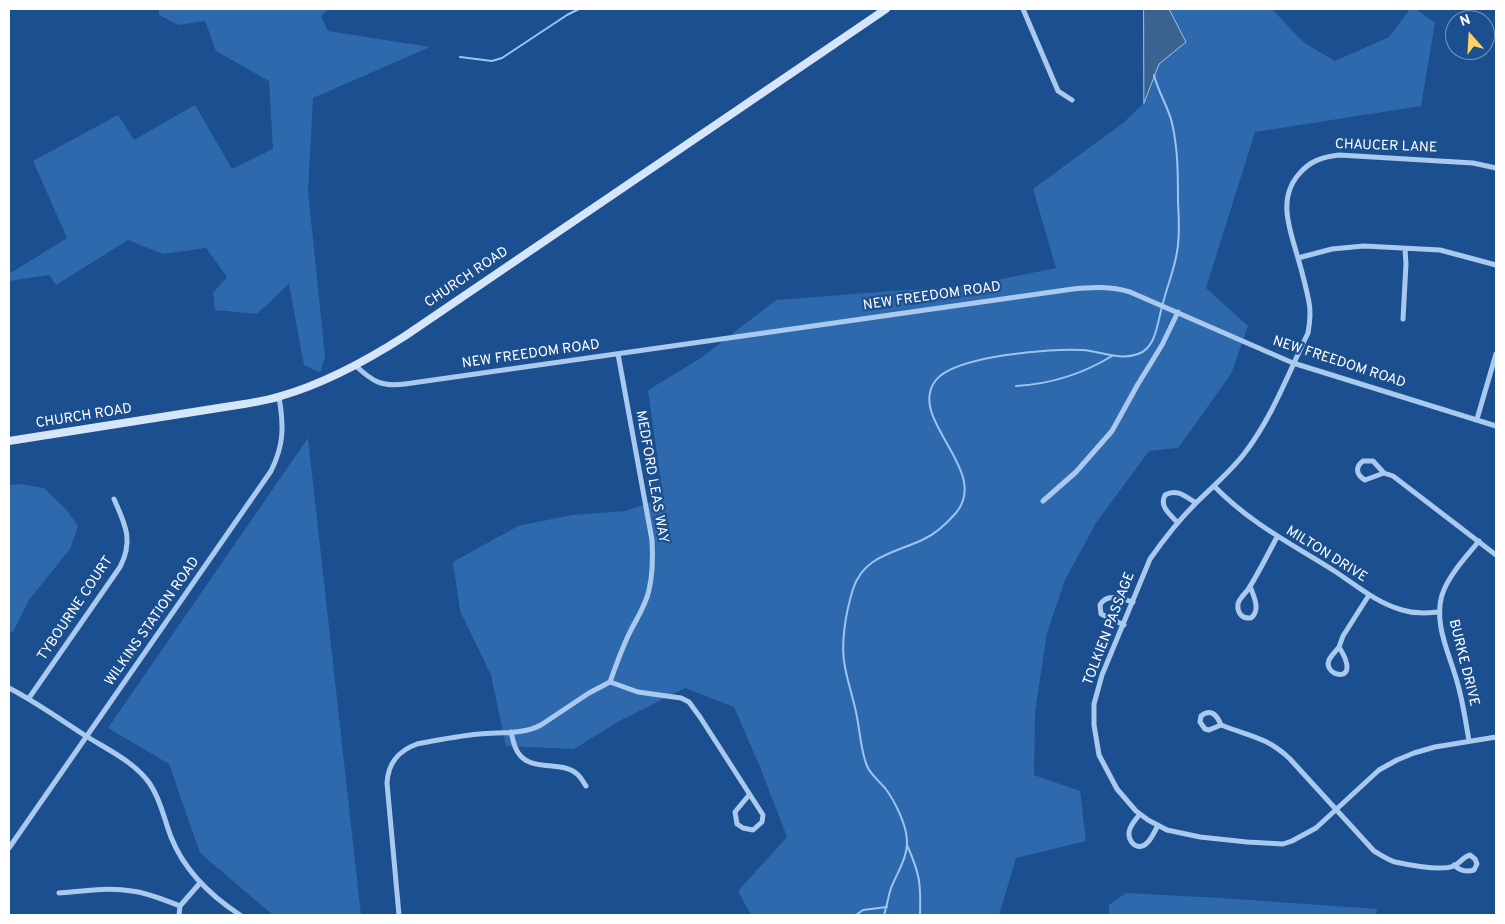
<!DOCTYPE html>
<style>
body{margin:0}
#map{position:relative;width:1505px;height:924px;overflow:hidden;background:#1b4f8f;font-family:Overpass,sans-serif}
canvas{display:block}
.frame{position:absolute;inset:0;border:10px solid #fff;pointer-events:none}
.north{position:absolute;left:1445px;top:10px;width:50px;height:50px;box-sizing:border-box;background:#1b4f8f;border:1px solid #7695bc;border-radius:50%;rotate:341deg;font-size:14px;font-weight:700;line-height:20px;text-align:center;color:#fff}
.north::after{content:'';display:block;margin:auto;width:18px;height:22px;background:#ffd166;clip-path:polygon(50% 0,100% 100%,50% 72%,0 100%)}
</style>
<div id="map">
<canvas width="1505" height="924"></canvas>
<div class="frame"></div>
<div class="north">N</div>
</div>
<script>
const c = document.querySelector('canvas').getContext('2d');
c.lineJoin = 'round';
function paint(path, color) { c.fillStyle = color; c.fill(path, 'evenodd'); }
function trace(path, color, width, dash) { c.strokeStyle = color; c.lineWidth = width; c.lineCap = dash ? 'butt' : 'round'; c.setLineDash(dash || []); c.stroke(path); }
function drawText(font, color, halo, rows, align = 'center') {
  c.font = font + ' Overpass,sans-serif'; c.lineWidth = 4.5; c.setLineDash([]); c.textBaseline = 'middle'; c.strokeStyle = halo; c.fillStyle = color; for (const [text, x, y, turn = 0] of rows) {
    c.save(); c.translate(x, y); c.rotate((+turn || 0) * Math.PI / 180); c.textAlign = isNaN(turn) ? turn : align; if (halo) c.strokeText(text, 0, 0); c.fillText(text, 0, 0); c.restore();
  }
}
const green = new Path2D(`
 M 159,9 L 329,9 L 321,16 L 328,31 L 430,47 L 313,98 L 308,191 L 325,356 L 321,371 L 319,372 L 304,365 L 289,284 L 257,314 L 215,310 L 213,293 L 227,277 L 206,248 L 163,254 L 128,240 L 56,285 L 49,275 L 9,281 L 9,274 L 67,238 L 33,161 L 118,115 L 134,140 L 195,105 L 232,169 L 273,149 L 269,81 L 216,51 L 205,21 L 178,25 L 159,15 Z
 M 1169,9 L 1272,9 L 1303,42 L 1335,61 L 1389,37 L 1410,9 L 1416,9 L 1435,23 L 1421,106 L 1255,132 L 1206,288 L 1248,326 L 1231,374 L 1178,448 L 1149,451 L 1096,523 L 1065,580 L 1047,633 L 1035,713 L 1034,775 L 1080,791 L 1086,841 L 1016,858 L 999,915 L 751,915 L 738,891 L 787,837 L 760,767 L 734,707 L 685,688 L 623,719 L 574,749 L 506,746 L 491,675 L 460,611 L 453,562 L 518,526 L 572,515 L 625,511 L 663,498 L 648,390 L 701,358 L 776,300 L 972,285 L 1056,268 L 1033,189 L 1123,123 L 1144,103 L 1159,64 L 1186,42 Z
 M 308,438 L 361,915 L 273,915 L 200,853 L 169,764 L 108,728 Z
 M 20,484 L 44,488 L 66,509 L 78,526 L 70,549 L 29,600 L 13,632 L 9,631 L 9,485 Z
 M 1126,893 L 1221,898 L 1377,909 L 1376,915 L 1109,915 L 1109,905 Z`);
const water = new Path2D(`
 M 1144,9 L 1169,9 L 1186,42 L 1159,64 L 1144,103 Z`);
const stream = new Path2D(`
 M 460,57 L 492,61 L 502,58 L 567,15 L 579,9
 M 1016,386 C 1051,384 1081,375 1112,356
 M 907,845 C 920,874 921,884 920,915
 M 856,915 L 863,910 L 887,907
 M 884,915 C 887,906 888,897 891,888 C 897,873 908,857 907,840 C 906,824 895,801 885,788 C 879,781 871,775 867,766 C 861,752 860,732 857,717 C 854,700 848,684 845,667 C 840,644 846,612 853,589 C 864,555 896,553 924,539 C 935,534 947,523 955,514 C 993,471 905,419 936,380 C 955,356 1051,348 1082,350 C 1101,351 1119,361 1138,354 C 1156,348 1157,324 1162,307 C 1166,289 1174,271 1177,252 C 1180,236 1179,218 1178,202 C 1178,175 1178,149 1172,123 C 1168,106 1158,92 1154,75`);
const street = new Path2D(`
 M 1023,9 L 1058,91 L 1072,100
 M 1496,168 L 1473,163 L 1339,155 C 1322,157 1310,161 1299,174 C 1277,199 1290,230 1298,258 C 1302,272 1306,287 1309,302 C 1311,312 1310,322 1308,333 C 1288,374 1272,418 1244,454 C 1230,472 1212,487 1196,503 C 1179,520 1164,539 1150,559 L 1102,675 L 1094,704 L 1094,725 L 1099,755 L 1117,789 L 1136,811 L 1148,820 L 1167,830 L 1200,837 L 1247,842 L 1283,844 L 1292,841 L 1316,828 L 1379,770 L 1397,760 L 1414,753 L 1435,747 L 1496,737
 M 1298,258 L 1332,249 L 1364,246 L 1440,250 L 1496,265
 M 1403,319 L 1406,264 L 1405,249
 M 356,366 C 373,382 382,387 405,384 L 1073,289 C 1093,287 1110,286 1130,292 L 1293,363 L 1496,426
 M 1477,419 L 1496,354
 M 1384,473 L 1365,480 C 1356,475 1355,467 1363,461 L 1373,461 L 1384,473 L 1393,476 L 1496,555
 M 1214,486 C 1251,524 1292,544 1336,572 C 1357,586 1377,603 1402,610 C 1415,614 1427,613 1440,612
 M 1043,501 L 1076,472 L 1112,431 L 1138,384 L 1162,345 L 1178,312
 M 1178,523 C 1170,514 1159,507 1165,495 C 1177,488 1186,497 1196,503
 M 1250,586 C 1254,597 1261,610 1251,618 C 1242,619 1237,613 1238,604 C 1239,598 1246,593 1249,588 C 1259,572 1268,554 1277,537
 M 1124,625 L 1101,614 L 1100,605 C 1107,592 1122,599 1133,602
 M 1339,647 C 1336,651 1331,656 1329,660 C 1322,677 1364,686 1339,647 L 1343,636 L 1369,595
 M 610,682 L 638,692 L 681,698 L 689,702 L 700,717 L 763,815 L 762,822 L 753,830 L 743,828 L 737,824 L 735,812 L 749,795
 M 9,688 C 36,702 61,720 86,736 C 108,750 135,762 150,784 C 161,800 164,819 171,837 C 184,870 211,896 240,915
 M 29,698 L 120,567 C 134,540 125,524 114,499
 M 1221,725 L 1209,730 L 1205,729 L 1200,722 L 1201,716 C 1211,708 1217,715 1221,725 C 1249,736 1267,737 1290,759 L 1374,851 C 1381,855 1388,860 1395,862 C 1409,865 1441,871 1454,866 C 1460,863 1463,857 1470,855 L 1475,859 L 1477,864 L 1474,870 C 1467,872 1460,871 1454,865
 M 511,732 C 513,740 514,748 519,754 C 532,772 561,760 577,774 C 581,777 583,782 586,786
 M 1469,741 C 1466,723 1463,703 1458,685 C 1451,657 1433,625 1442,595 C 1448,576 1466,557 1479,541
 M 1140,814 C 1136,819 1130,825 1129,832 C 1128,842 1138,852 1147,843 C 1152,838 1155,831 1158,825
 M 9,848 L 271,471 C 284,445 284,426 279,397
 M 59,893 C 83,891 108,887 132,891 C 149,893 164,900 180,906
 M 179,915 L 180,906 L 200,883
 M 399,915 L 387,783 C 388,763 398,751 417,744 C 438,740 458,736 479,734 C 500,732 522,735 541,725 L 589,693 L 610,682 C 616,665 622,648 630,632 C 637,618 646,605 649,590 C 653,573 653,557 652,540 L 618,354`);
const secondary = new Path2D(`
 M 9,441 L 244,404 C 256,402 269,400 281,396 C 326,383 366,361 405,336 L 886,9`);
const streetNames = [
 ["CHAUCER LANE",1386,147,2],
 ["CHURCH ROAD",467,278,-34],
 ["NEW FREEDOM ROAD",932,297,-8],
 ["NEW FREEDOM ROAD",531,355,-8],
 ["NEW FREEDOM ROAD",1339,363,18],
 ["CHURCH ROAD",84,417,-9],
 ["MEDFORD LEAS WAY",651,477,80],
 ["MILTON DRIVE",1326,555,32],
 ["TYBOURNE COURT",76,609,-56],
 ["WILKINS STATION ROAD",153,622,-55],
 ["TOLKIEN PASSAGE",1110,629,-69],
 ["BURKE DRIVE",1463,663,76]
];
paint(green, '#2e69ad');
paint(water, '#3c6290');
trace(water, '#9cc4f0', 1);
trace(stream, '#9cc4f0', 2);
trace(street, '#a9c9ee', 5);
trace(secondary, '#d6e6fa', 8);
drawText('14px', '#fff', '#1b4f8f', streetNames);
</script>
